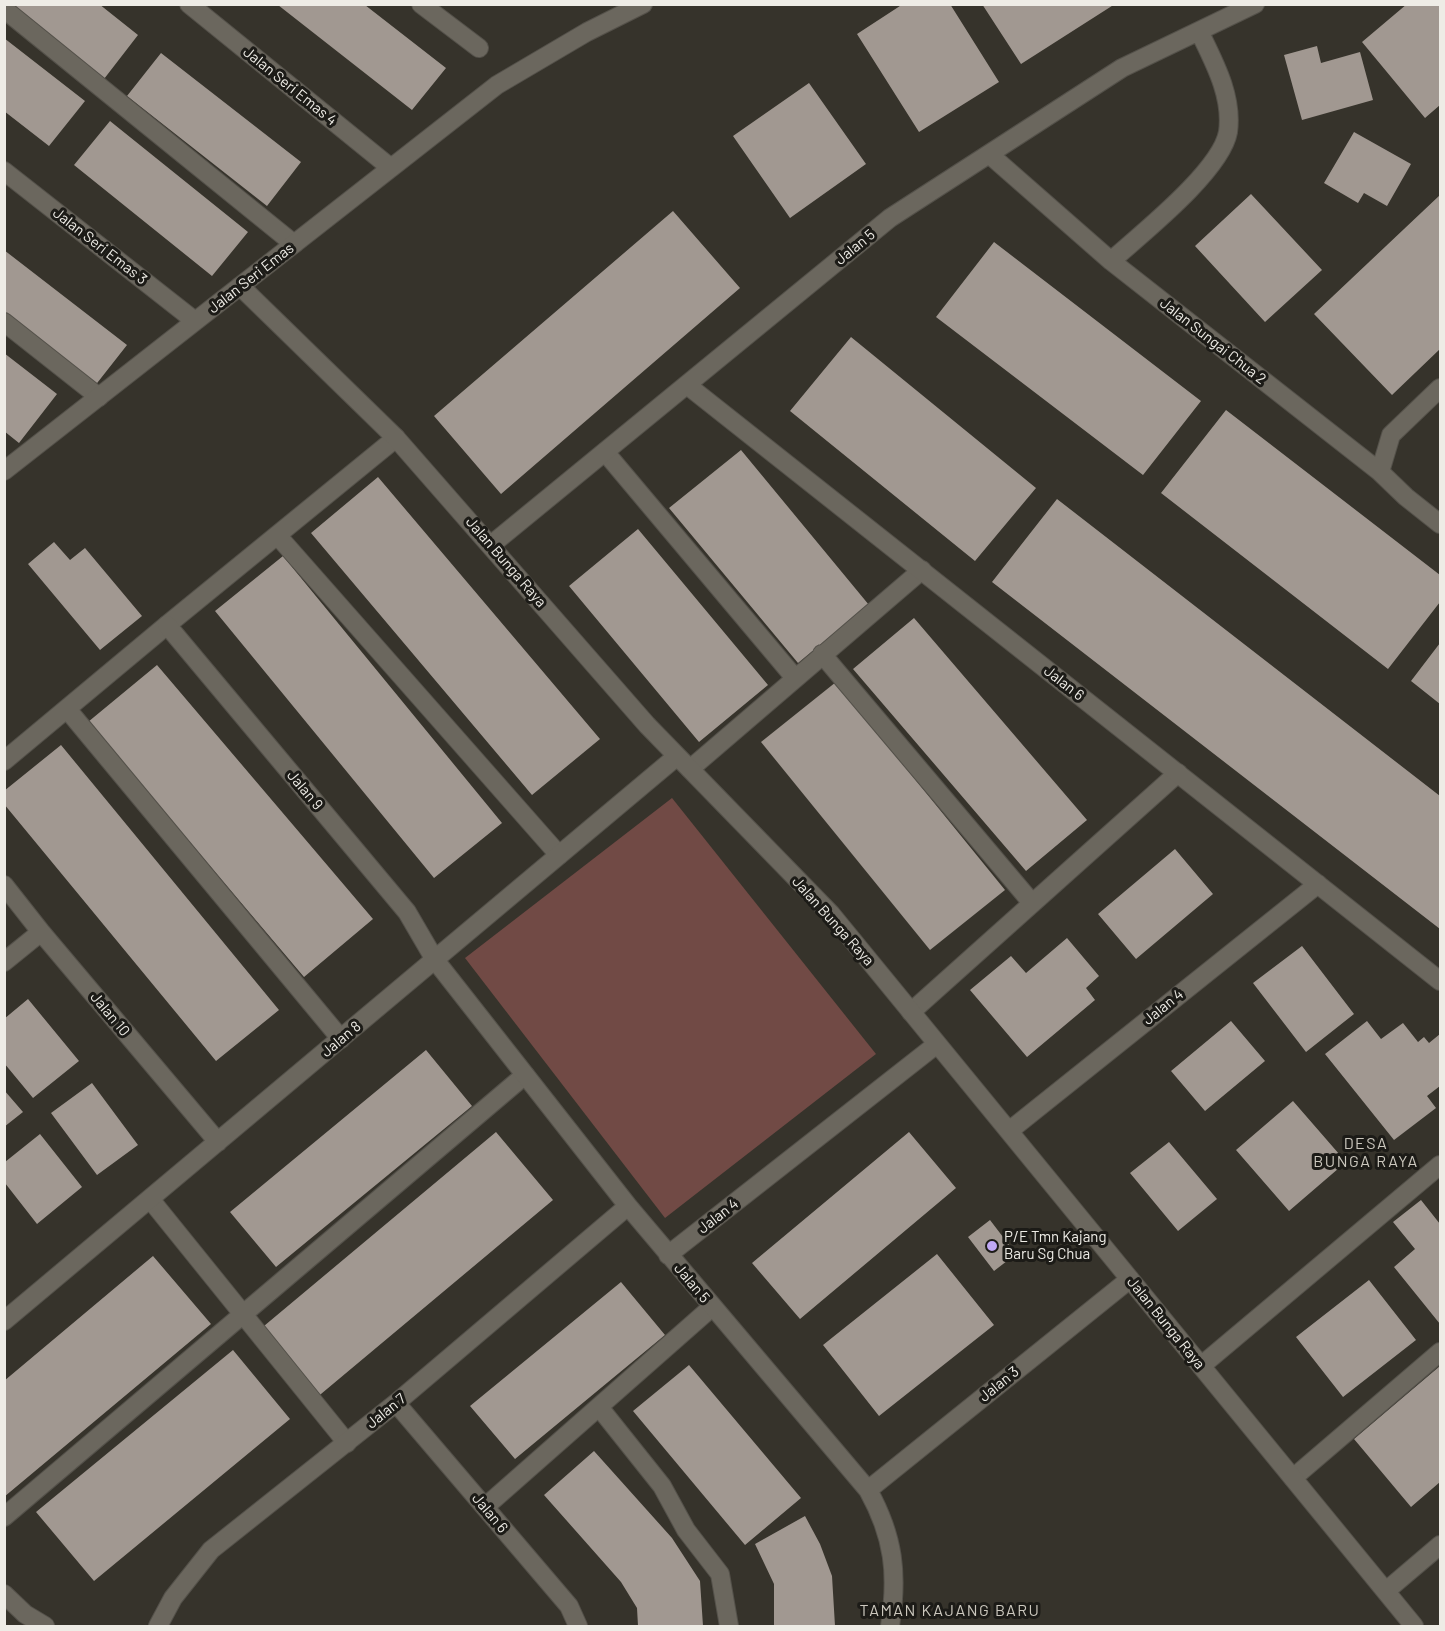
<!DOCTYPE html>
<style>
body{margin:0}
#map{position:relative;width:1445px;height:1631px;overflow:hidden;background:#36332b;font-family:Barlow,sans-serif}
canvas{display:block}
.frame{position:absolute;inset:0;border:6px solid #eeece6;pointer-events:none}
</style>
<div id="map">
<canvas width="1445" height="1631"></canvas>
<div class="frame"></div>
</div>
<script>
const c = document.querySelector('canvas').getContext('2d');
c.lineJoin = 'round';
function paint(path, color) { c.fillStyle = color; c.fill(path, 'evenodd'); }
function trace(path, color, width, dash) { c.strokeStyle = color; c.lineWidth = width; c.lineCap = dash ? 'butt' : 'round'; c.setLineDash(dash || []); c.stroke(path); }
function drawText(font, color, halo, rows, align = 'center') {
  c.font = font + ' Barlow,sans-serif'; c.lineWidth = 6; c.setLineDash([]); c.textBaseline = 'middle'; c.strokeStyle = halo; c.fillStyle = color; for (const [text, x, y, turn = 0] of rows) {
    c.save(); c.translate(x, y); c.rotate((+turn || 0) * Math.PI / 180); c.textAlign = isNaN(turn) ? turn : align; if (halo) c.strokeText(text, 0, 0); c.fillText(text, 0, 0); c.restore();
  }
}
const green = new Path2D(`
 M 672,798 L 876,1054 L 665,1218 L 465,958 Z`);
const building = new Path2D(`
 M 9,4 L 99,4 L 138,35 L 104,79 Z
 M 903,4 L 950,4 L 999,82 L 919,132 L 857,34 Z
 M 982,4 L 1115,4 L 1021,64 Z
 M 1407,4 L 1440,4 L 1440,105 L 1425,118 L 1362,42 Z
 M 278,5 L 365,5 L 446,68 L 412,110 Z
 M 4,38 L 85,101 L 49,146 L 4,111 Z
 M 1317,46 L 1321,63 L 1360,52 L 1373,100 L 1302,120 L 1284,55 Z
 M 161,53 L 301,162 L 267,206 L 127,96 Z
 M 809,83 L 866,164 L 790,218 L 733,136 Z
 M 110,121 L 248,232 L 212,276 L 74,165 Z
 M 1354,132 L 1411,164 L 1387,206 L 1364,193 L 1358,203 L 1324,183 Z
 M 1251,194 L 1322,270 L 1265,322 L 1195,246 Z
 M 1440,195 L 1440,349 L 1392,395 L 1314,314 Z
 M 673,211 L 740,288 L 501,494 L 434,416 Z
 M 994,242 L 1201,401 L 1143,475 L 936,317 Z
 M 4,250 L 127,345 L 94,387 L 4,316 Z
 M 851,337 L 1036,488 L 975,561 L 790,411 Z
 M 4,353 L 57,394 L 19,443 L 4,431 Z
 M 1226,410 L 1440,575 L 1440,602 L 1388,669 L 1161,493 Z
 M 741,450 L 869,605 L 798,663 L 669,508 Z
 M 378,477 L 600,739 L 532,795 L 311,533 Z
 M 1057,499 L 1440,796 L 1440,929 L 992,582 Z
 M 638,529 L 768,685 L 699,742 L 569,586 Z
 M 54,542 L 70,560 L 85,548 L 142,616 L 100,650 L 28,564 Z
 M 283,556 L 502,823 L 434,878 L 215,611 Z
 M 914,618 L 1087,820 L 1026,871 L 853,669 Z
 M 1440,643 L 1440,704 L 1411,681 Z
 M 157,665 L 373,919 L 304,977 L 88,722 Z
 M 836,682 L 1005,890 L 930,950 L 761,742 Z
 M 61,745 L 279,1010 L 216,1061 L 4,804 L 4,791 Z
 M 1175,849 L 1213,894 L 1136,959 L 1098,914 Z
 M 1067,938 L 1099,976 L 1086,988 L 1095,1000 L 1027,1057 L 970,990 L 1011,956 L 1026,973 Z
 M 1302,946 L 1354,1014 L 1306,1052 L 1253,983 Z
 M 28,999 L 79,1061 L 33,1098 L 4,1063 L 4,1019 Z
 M 1231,1021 L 1265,1061 L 1205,1111 L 1171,1071 Z
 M 1367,1021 L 1381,1039 L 1403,1023 L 1418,1042 L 1424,1037 L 1429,1043 L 1440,1034 L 1440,1086 L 1427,1096 L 1436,1108 L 1394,1140 L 1325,1054 Z
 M 426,1050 L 472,1106 L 276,1267 L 230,1212 Z
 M 92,1083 L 138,1145 L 97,1175 L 51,1113 Z
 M 4,1090 L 23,1112 L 4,1127 Z
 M 1293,1101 L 1346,1162 L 1289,1211 L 1236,1150 Z
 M 496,1132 L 553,1200 L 315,1399 L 258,1331 Z
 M 909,1132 L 956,1188 L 800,1319 L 752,1263 Z
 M 40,1134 L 82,1187 L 37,1224 L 5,1183 L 5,1162 Z
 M 1169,1142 L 1217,1199 L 1178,1231 L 1130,1173 Z
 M 1421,1200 L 1440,1224 L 1440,1324 L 1394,1267 L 1415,1249 L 1393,1222 Z
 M 990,1220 L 1016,1254 L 994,1271 L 968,1237 Z
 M 937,1254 L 994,1325 L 879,1416 L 823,1345 Z
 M 153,1256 L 211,1324 L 4,1497 L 4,1381 Z
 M 1369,1280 L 1416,1340 L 1343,1397 L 1296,1337 Z
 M 621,1282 L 665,1335 L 515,1459 L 470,1406 Z
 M 233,1350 L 290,1419 L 94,1581 L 36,1512 Z
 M 689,1365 L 801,1498 L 745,1545 L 633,1411 Z
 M 1440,1366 L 1440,1482 L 1411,1507 L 1354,1439 Z
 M 594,1451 L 672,1538 L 700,1581 L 703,1626 L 638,1626 L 637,1608 L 621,1582 L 544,1495 Z
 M 805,1516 L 820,1544 L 832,1576 L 835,1626 L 774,1626 L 774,1584 L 755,1544 Z`);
const lane = new Path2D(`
 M 421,4 L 479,48
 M 4,9 L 294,244
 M 4,322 L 99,397
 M 605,452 L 795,678
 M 277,535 L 559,855
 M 822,654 L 1032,903
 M 67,709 L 341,1039
 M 4,761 L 167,625 L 396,438
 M 690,769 L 922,570
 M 911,1012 L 1178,773
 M 150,1199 L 347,1443
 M 599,1407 L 662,1486 L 686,1530 L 720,1574 L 729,1626
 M 1293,1478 L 1440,1352
 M 485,1507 L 712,1307
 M 4,1517 L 525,1075`);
const street = new Path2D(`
 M 189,4 L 391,168
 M 989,154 L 1111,261 L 1380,472 L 1406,497 L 1440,524
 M 4,171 L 195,321
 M 1111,261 C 1141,234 1221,171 1228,132 C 1233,96 1214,62 1199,31
 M 240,286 L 396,438 L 647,725 L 831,914 L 1414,1626
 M 687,385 L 1440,981
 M 4,471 L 497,85 L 587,32 L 643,4
 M 1380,472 L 1391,435 L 1440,388
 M 491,545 L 890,218 L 1122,68 L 1255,4
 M 167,625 L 407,912 L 435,960 L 628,1206 L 868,1490 C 894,1537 898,1574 890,1626
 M 4,885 L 41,932 L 218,1142
 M 4,962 L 41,932
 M 1009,1131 L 1318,884
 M 668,1255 L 937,1044
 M 4,1321 L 676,757
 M 1201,1366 L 1440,1165
 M 396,1403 L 569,1606 L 578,1626
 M 868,1490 L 1130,1279
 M 1386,1591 L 1440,1545
 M 4,1594 L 25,1614 L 45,1626
 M 158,1626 L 173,1598 L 211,1550 L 396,1403 L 628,1206`);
const markers = [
 [992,1246,6,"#c0a8f4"]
];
const streetNames = [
 ["Jalan Seri Emas 4",290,86,39],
 ["Jalan Seri Emas 3",100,246,38],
 ["Jalan 5",855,247,-39],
 ["Jalan Seri Emas",251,278,-38],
 ["Jalan Sungai Chua 2",1213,341,38],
 ["Jalan Bunga Raya",506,562,49],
 ["Jalan 6",1064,683,38],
 ["Jalan 9",305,790,50],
 ["Jalan Bunga Raya",833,921,48],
 ["Jalan 4",1163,1007,-39],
 ["Jalan 10",110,1014,50],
 ["Jalan 8",341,1039,-40],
 ["Jalan 4",718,1216,-38],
 ["Jalan 5",692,1283,50],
 ["Jalan Bunga Raya",1166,1323,51],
 ["Jalan 3",999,1384,-39],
 ["Jalan 7",386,1411,-39],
 ["Jalan 6",490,1513,50]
];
const poiNames = [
 ["P/E Tmn Kajang",1004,1237],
 ["Baru Sg Chua",1004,1254]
];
const neighbourhoodNames = [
 ["DESA",1366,1144],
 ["BUNGA RAYA",1366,1162],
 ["TAMAN KAJANG BARU",950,1611]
];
paint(green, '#714a45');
paint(building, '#a19891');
trace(lane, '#54514a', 20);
trace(street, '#54514a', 20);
trace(lane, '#6b675e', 18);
trace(street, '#6b675e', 18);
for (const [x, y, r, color] of markers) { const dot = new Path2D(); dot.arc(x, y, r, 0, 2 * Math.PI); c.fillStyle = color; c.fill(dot); trace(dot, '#1c1b17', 2); }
drawText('15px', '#eeece6', '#1c1b17', streetNames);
drawText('15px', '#eeece6', '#1c1b17', poiNames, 'left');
c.letterSpacing = '1.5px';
drawText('16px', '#ccc8be', '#1c1b17', neighbourhoodNames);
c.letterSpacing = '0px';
</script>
